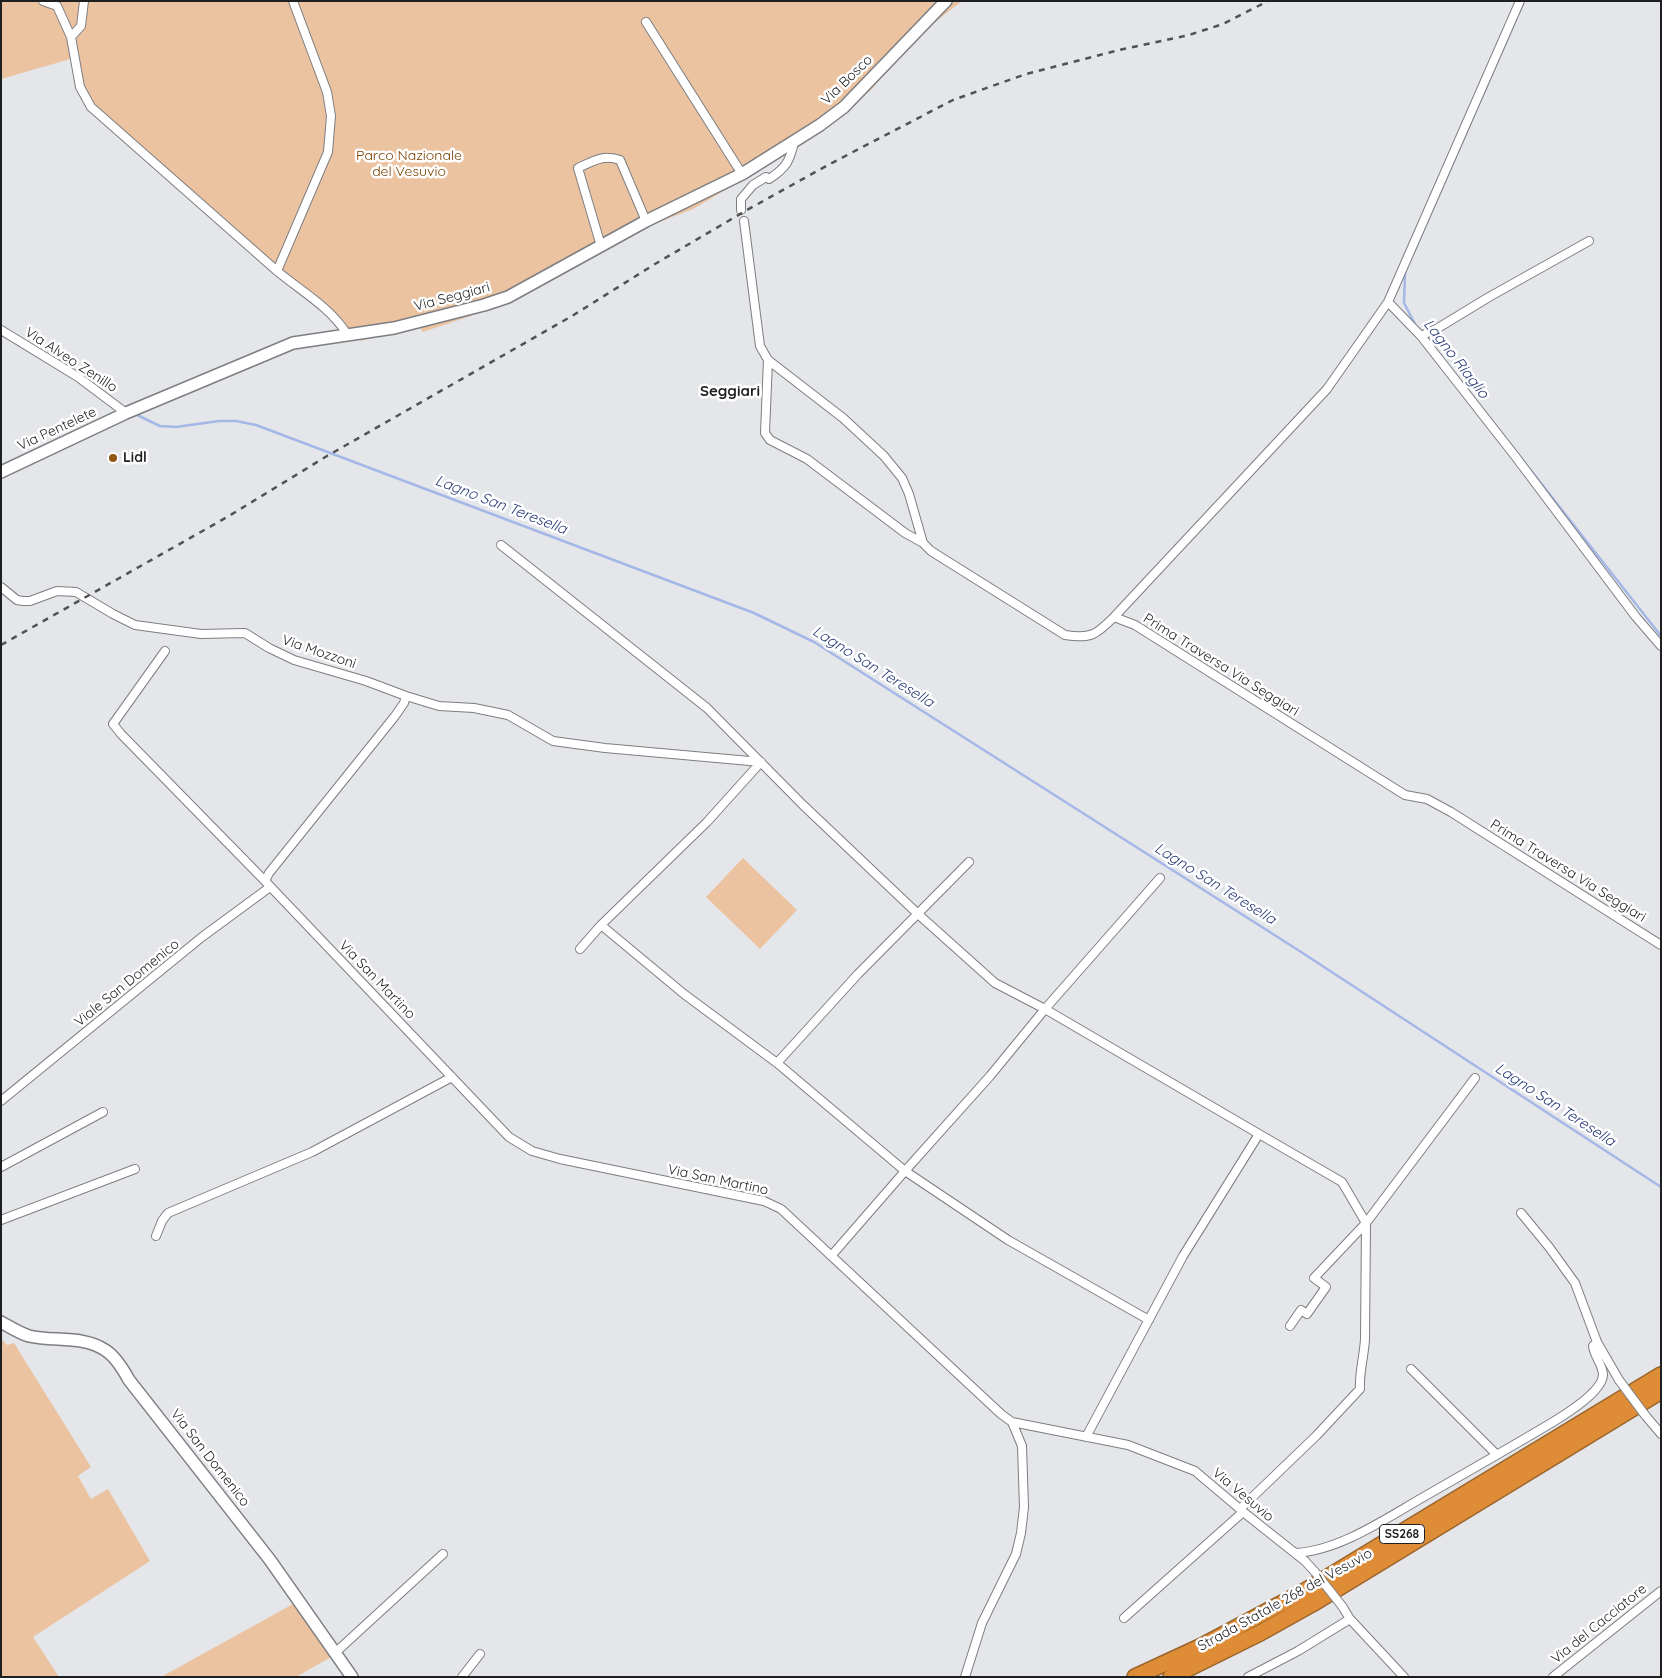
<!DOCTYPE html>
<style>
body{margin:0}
#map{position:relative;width:1662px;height:1678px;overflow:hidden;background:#e4e6ea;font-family:Quicksand,sans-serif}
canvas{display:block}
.frame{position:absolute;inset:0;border:2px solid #1e1f20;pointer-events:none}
</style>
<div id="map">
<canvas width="1662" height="1678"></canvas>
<div class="frame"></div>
</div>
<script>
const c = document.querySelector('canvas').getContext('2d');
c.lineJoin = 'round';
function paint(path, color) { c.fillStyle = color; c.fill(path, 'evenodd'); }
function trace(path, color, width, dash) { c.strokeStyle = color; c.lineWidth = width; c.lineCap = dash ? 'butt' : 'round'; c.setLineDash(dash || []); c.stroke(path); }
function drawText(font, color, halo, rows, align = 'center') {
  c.font = font + ' Quicksand,sans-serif'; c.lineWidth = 5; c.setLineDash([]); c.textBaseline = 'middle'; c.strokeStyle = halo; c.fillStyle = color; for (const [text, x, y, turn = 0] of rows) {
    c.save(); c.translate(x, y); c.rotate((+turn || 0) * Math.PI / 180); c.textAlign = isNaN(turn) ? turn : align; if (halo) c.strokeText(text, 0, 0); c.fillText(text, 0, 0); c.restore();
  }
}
const green = new Path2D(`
 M 1,1 L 962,1 L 921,33 L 895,61 L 872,89 L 842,115 L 805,143 L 693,209 L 646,227 L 613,242 L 559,275 L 506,304 L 423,332 L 419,327 L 360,341 L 333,313 L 276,269 L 83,99 L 74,58 L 1,79 Z
 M 743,858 L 797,910 L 760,949 L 706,897 Z
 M 1,1338 L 7,1345 L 14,1343 L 91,1467 L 78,1476 L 91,1499 L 108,1489 L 150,1561 L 33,1637 L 59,1677 L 1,1677 Z
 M 293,1604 L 331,1657 L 296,1677 L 161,1677 Z`);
const stream = new Path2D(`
 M 1413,254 L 1524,1
 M 1405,273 L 1404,303 L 1416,326
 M 1459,379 L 1661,636
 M 135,414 L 160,426 L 176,427 L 219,421 L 236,421 L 256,425 L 754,613 L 814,642 L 1298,950 L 1661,1187`);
const street = new Path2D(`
 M 43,1 L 57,6 L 71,37 L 80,87 L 91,107 L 277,271 C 301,291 330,307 347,334
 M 646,22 L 742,174
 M 71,37 L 81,26 L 84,1
 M 741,210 L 741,199 L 753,185 L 766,177 L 769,179 C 786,168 790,161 794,142
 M 744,221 L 760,346 L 768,360 L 843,418 L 884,456 L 902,478 L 909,494 L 923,543 L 931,551 L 1065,635 C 1091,639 1096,635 1114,617 L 1327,389 L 1388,302 L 1520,1
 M 601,246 L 578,168 C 593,161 604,154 620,160 L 646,221
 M 277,271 L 328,152 L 331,116 L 327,92 L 293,1
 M 1388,302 L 1421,336 L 1438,328 L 1489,297 L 1589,241
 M 1,330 L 78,377 L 126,413
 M 1421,336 L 1515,456 L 1636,617 L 1661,646
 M 768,360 L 765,433 L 770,440 L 807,459 L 905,533 L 923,543
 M 501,545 L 707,708 L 803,805 L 918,914 L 995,983 L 1045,1009 L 1259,1134
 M 1,587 L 17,600 L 23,601 L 30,601 L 57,591 L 76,592 L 113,614 L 135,625 L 201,634 L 245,633 L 269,648 L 294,660 L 366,681 L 406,696 L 404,703 L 395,716 L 269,873 L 265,881 L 509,1137 L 532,1151 L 560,1159 L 764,1201 L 781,1209 L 1001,1414 L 1012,1422 L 1022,1446 L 1024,1507 L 1021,1533 L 1016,1554 L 982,1623 L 965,1677
 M 1114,617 L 1135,625 L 1405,795 L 1427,799 L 1451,812 L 1661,945
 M 165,651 L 113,724 L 121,734 L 265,881
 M 406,696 L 439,706 L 474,708 L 508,715 L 553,741 L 605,748 L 761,762
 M 601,925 L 684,994 L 777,1063 L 905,1171 L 1008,1240 L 1149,1320
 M 580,949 L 601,925 L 707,822 L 761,762
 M 777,1063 L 858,974 L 969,862
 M 1,1101 L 202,937 L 270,887
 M 1,1167 L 103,1112
 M 1521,1213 L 1549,1247 L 1575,1283 L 1597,1342 L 1619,1380
 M 1,1220 L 135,1169
 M 156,1236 L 162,1221 L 168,1213 L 312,1152 L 452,1077
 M 832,1255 L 905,1171 L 990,1076 L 1045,1009 L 1160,878
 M 1290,1326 L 1301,1310 L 1307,1314 L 1326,1287 L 1314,1278 L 1366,1223 L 1475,1078
 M 1411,1369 L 1497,1455
 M 1645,1415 L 1661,1434
 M 1012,1422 L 1128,1445 L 1195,1471 L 1247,1515 L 1305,1561 L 1315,1572
 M 1086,1437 L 1183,1256 L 1259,1134 L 1342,1182 L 1366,1223 L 1365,1339 C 1364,1357 1359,1372 1360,1389 L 1316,1436 L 1240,1509
 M 1295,1553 C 1340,1551 1388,1517 1427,1495 C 1469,1471 1511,1447 1553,1422 C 1566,1414 1602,1392 1603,1375 C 1603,1365 1594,1356 1593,1346 L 1597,1342
 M 1342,1606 L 1350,1619 L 1404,1677
 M 1124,1618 L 1243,1512
 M 336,1652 L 443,1554
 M 462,1677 L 480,1654
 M 1248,1677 L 1298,1651 L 1350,1619
 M 1553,1677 L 1661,1591`);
const secondary = new Path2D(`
 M 1,472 L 126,413 L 293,343 L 394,328 L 484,305 L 508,297 L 646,221 L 742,174 L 820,125 L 844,107 L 946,1
 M 1,1322 C 10,1327 19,1333 29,1336 C 53,1342 83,1335 105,1350 C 115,1356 123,1369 129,1380 L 270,1560 L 352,1677`);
const highway = new Path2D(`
 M 1135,1677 L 1202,1646 L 1305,1591 L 1661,1375
 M 1171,1677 L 1260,1633 L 1312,1604 L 1661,1391`);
const rail = new Path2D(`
 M 1,645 L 229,516 L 327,456 L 572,316 L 655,264 L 747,210 L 828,165 L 953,100 L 1026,74 L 1119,50 L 1189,35 L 1223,24 L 1268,1`);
const streetBridge = new Path2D(`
 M 1619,1380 L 1645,1415
 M 1315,1572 L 1342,1606`);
const markers = [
 [113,458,5,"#915614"]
];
const shields = [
 [1402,1534,45]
];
const shieldNames = [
 ["SS268",1402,1534]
];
const streetNames = [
 ["Via Bosco",847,80,-44],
 ["Via Seggiari",452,297,-15],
 ["Via Alveo Zenillo",71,360,33],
 ["Via Pentelete",57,429,-25],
 ["Via Mozzoni",319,652,19],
 ["Prima Traversa Via Seggiari",1221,665,32],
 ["Prima Traversa Via Seggiari",1568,871,32],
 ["Via San Martino",377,980,46],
 ["Viale San Domenico",127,983,-39],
 ["Via San Martino",718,1180,12],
 ["Via San Domenico",210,1458,52],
 ["Via Vesuvio",1243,1495,40],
 ["Strada Statale 268 del Vesuvio",1285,1600,-29],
 ["Via del Cacciatore",1599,1624,-39]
];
const parkNames = [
 ["Parco Nazionale",409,156],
 ["del Vesuvio",409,172]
];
const poiNames = [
 ["Lidl",123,458]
];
const waterNames = [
 ["Lagno Riaglio",1456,359,52],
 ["Lagno San Teresella",501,505,21],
 ["Lagno San Teresella",873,667,32],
 ["Lagno San Teresella",1215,884,32],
 ["Lagno San Teresella",1555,1105,33]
];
const neighbourhoodNames = [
 ["Seggiari",730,391]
];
paint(green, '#ecc3a0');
trace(stream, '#a5b7e6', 2.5);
trace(street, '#7d7e82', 10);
trace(secondary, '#7d7e82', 14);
trace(highway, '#9b662e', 18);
trace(street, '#fff', 8);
trace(secondary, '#fff', 11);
trace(highway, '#df8c36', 15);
trace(rail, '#505253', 2.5, [6, 6]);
trace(streetBridge, '#7d7e82', 10, []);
trace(streetBridge, '#fff', 8);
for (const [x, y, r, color] of markers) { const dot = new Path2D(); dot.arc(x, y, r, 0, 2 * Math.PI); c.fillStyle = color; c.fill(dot); trace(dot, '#fff', 2); }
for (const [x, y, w] of shields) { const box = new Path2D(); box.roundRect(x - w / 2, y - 9.5, w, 19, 4); c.fillStyle = '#fff'; c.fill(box); trace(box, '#1e1f20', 1); }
drawText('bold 12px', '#1e1f20', null, shieldNames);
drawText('14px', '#1e1f20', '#fff', streetNames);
drawText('14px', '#764100', '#fff', parkNames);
drawText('bold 14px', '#1e1f20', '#fff', poiNames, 'left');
drawText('italic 15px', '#2f407a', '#fff', waterNames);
drawText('bold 15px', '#1e1f20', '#fff', neighbourhoodNames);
</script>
